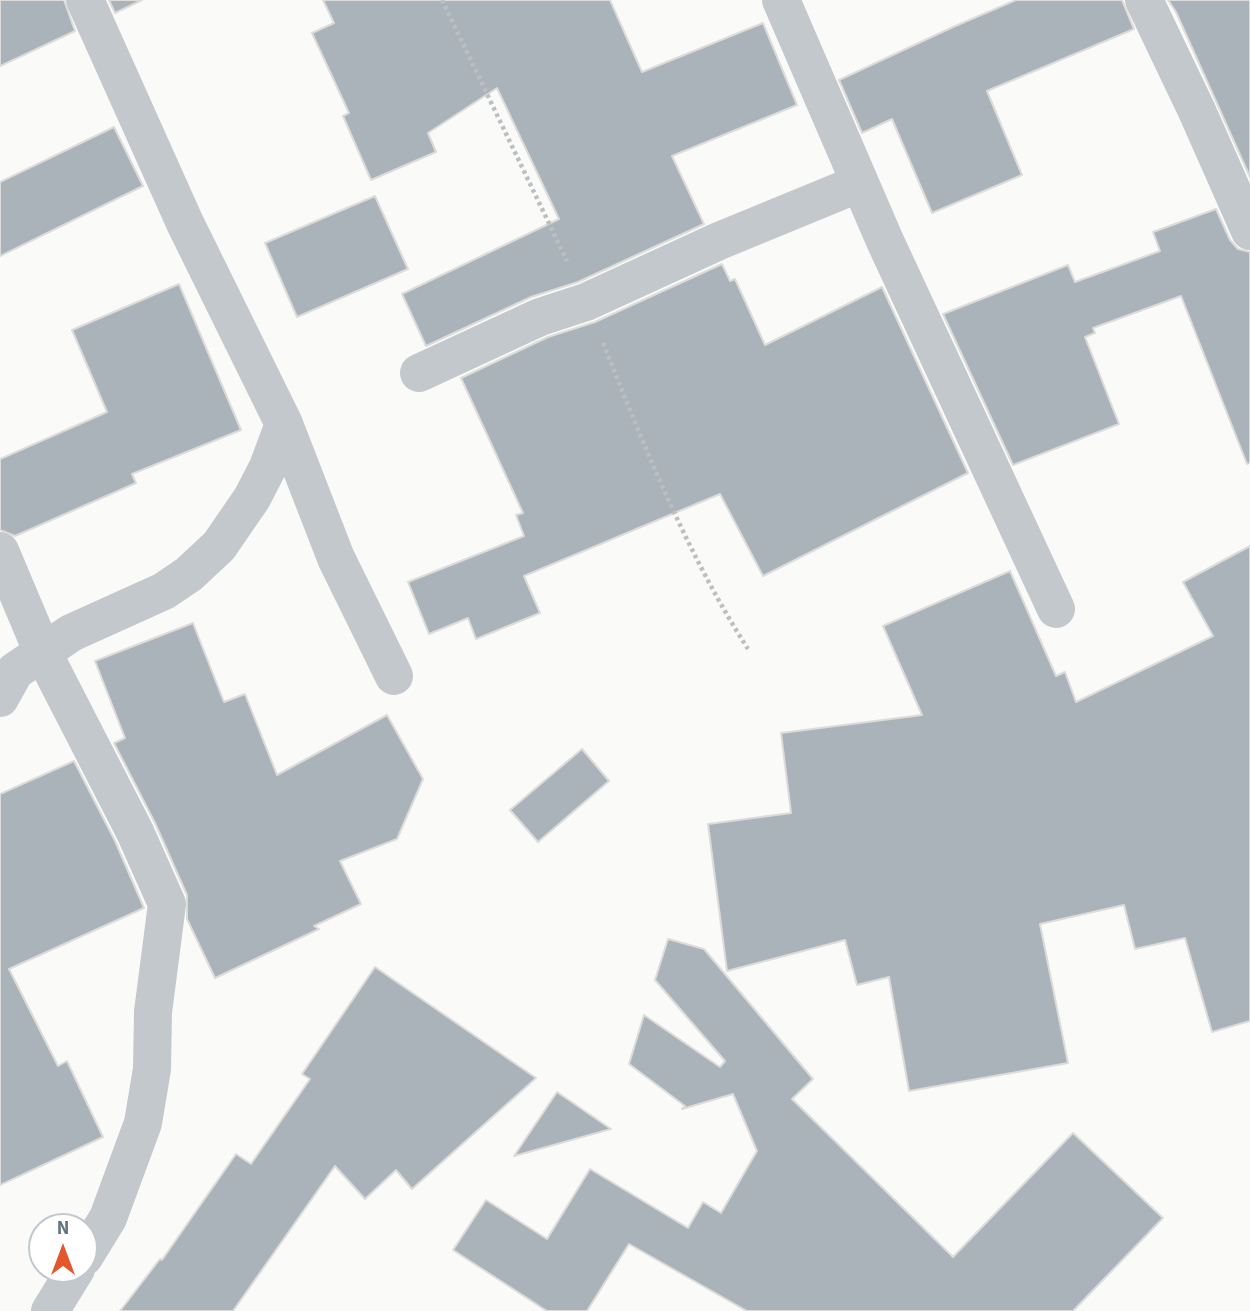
<!DOCTYPE html>
<style>
body{margin:0}
#map{position:relative;width:1250px;height:1311px;overflow:hidden;background:#fafaf8;font-family:"Source Sans 3",sans-serif}
canvas{display:block}
.north{position:absolute;left:28px;top:1213px;width:70px;height:70px;box-sizing:border-box;background:#fff;border:2px solid #c1c8cd;border-radius:50%;rotate:0deg;font-size:19px;font-weight:700;line-height:28px;text-align:center;color:#657683}
.north::after{content:'';display:block;margin:auto;width:24px;height:32px;background:#e4572e;clip-path:polygon(50% 0,100% 100%,50% 72%,0 100%)}
</style>
<div id="map">
<canvas width="1250" height="1311"></canvas>
<div class="north">N</div>
</div>
<script>
const c = document.querySelector('canvas').getContext('2d');
c.lineJoin = 'round';
function paint(path, color) { c.fillStyle = color; c.fill(path, 'evenodd'); }
function trace(path, color, width, dash) { c.strokeStyle = color; c.lineWidth = width; c.lineCap = dash ? 'butt' : 'round'; c.setLineDash(dash || []); c.stroke(path); }
const building = new Path2D(`
 M 0,0 L 64,0 L 75,31 L 0,66 Z
 M 109,0 L 142,0 L 115,13 Z
 M 323,0 L 610,0 L 642,72 L 763,23 L 797,105 L 672,156 L 704,224 L 578,282 L 531,297 L 426,346 L 402,294 L 559,219 L 497,88 L 428,133 L 436,152 L 371,180 L 343,116 L 349,113 L 312,33 L 334,23 Z
 M 1016,0 L 1122,0 L 1134,29 L 987,91 L 1022,175 L 932,213 L 892,119 L 862,133 L 839,80 L 953,27 Z
 M 1168,0 L 1250,0 L 1250,177 L 1176,12 Z
 M 114,127 L 143,186 L 0,256 L 0,182 Z
 M 375,196 L 408,269 L 297,317 L 265,243 Z
 M 1216,209 L 1230,240 L 1238,249 L 1250,252 L 1250,463 L 1247,464 L 1181,296 L 1093,328 L 1095,333 L 1085,337 L 1119,424 L 1013,465 L 943,314 L 1068,265 L 1075,282 L 1160,251 L 1153,232 Z
 M 722,264 L 730,281 L 735,279 L 765,345 L 882,287 L 968,473 L 763,576 L 720,494 L 524,576 L 540,613 L 476,639 L 468,618 L 429,634 L 408,582 L 524,536 L 516,515 L 523,513 L 461,378 L 548,337 L 595,322 Z
 M 179,284 L 241,430 L 132,474 L 136,483 L 15,536 L 0,530 L 0,459 L 107,412 L 72,330 Z
 M 1250,546 L 1250,1021 L 1212,1032 L 1185,938 L 1135,949 L 1124,905 L 1040,924 L 1068,1063 L 909,1091 L 889,977 L 857,985 L 845,940 L 727,971 L 708,824 L 791,813 L 781,733 L 922,715 L 883,626 L 1010,571 L 1056,676 L 1065,672 L 1076,702 L 1213,636 L 1183,582 Z
 M 193,623 L 224,702 L 245,694 L 277,775 L 387,715 L 423,779 L 397,839 L 340,861 L 361,904 L 314,926 L 319,929 L 215,978 L 187,919 L 187,895 L 155,823 L 114,743 L 125,738 L 95,661 Z
 M 582,749 L 609,781 L 538,842 L 510,810 Z
 M 74,761 L 115,841 L 144,908 L 9,969 L 58,1066 L 67,1061 L 103,1137 L 0,1185 L 0,794 Z
 M 668,939 L 704,949 L 813,1079 L 792,1099 L 953,1257 L 1073,1133 L 1163,1218 L 1073,1311 L 747,1311 L 629,1244 L 587,1311 L 547,1311 L 453,1250 L 486,1200 L 547,1239 L 590,1169 L 688,1228 L 703,1202 L 721,1213 L 757,1151 L 733,1094 L 682,1109 L 685,1106 L 629,1064 L 644,1015 L 720,1067 L 725,1061 L 655,980 Z
 M 375,967 L 536,1078 L 412,1189 L 396,1170 L 365,1199 L 335,1166 L 233,1311 L 120,1311 L 160,1259 L 162,1260 L 236,1154 L 251,1164 L 310,1079 L 302,1074 Z
 M 557,1092 L 611,1129 L 514,1156 Z`);
const path = new Path2D(`
 M 442,0 L 567,261
 M 603,343 C 645,448 687,554 748,649`);
const minor = new Path2D(`
 M 85,0 L 185,223 L 284,424 L 336,558 L 394,676
 M 781,0 L 885,241 L 1056,609
 M 1144,0 L 1197,111 L 1250,231
 M 419,373 L 540,317 L 586,302 L 719,241 L 860,183
 M 0,551 L 43,653 L 135,832 L 167,904 L 153,1012 L 152,1069 L 143,1123 L 108,1218 L 84,1257
 M 0,698 L 15,671 L 71,633 L 164,591 L 189,574 L 219,546 L 252,498 L 268,467 L 284,424
 M 50,1311 L 76,1269`);
paint(building, '#aab3b9');
trace(building, '#dcdcda', 2);
trace(path, '#bbbfc2', 4.5, [3.5, 3.5]);
trace(minor, '#c3c8cc', 38);
</script>
